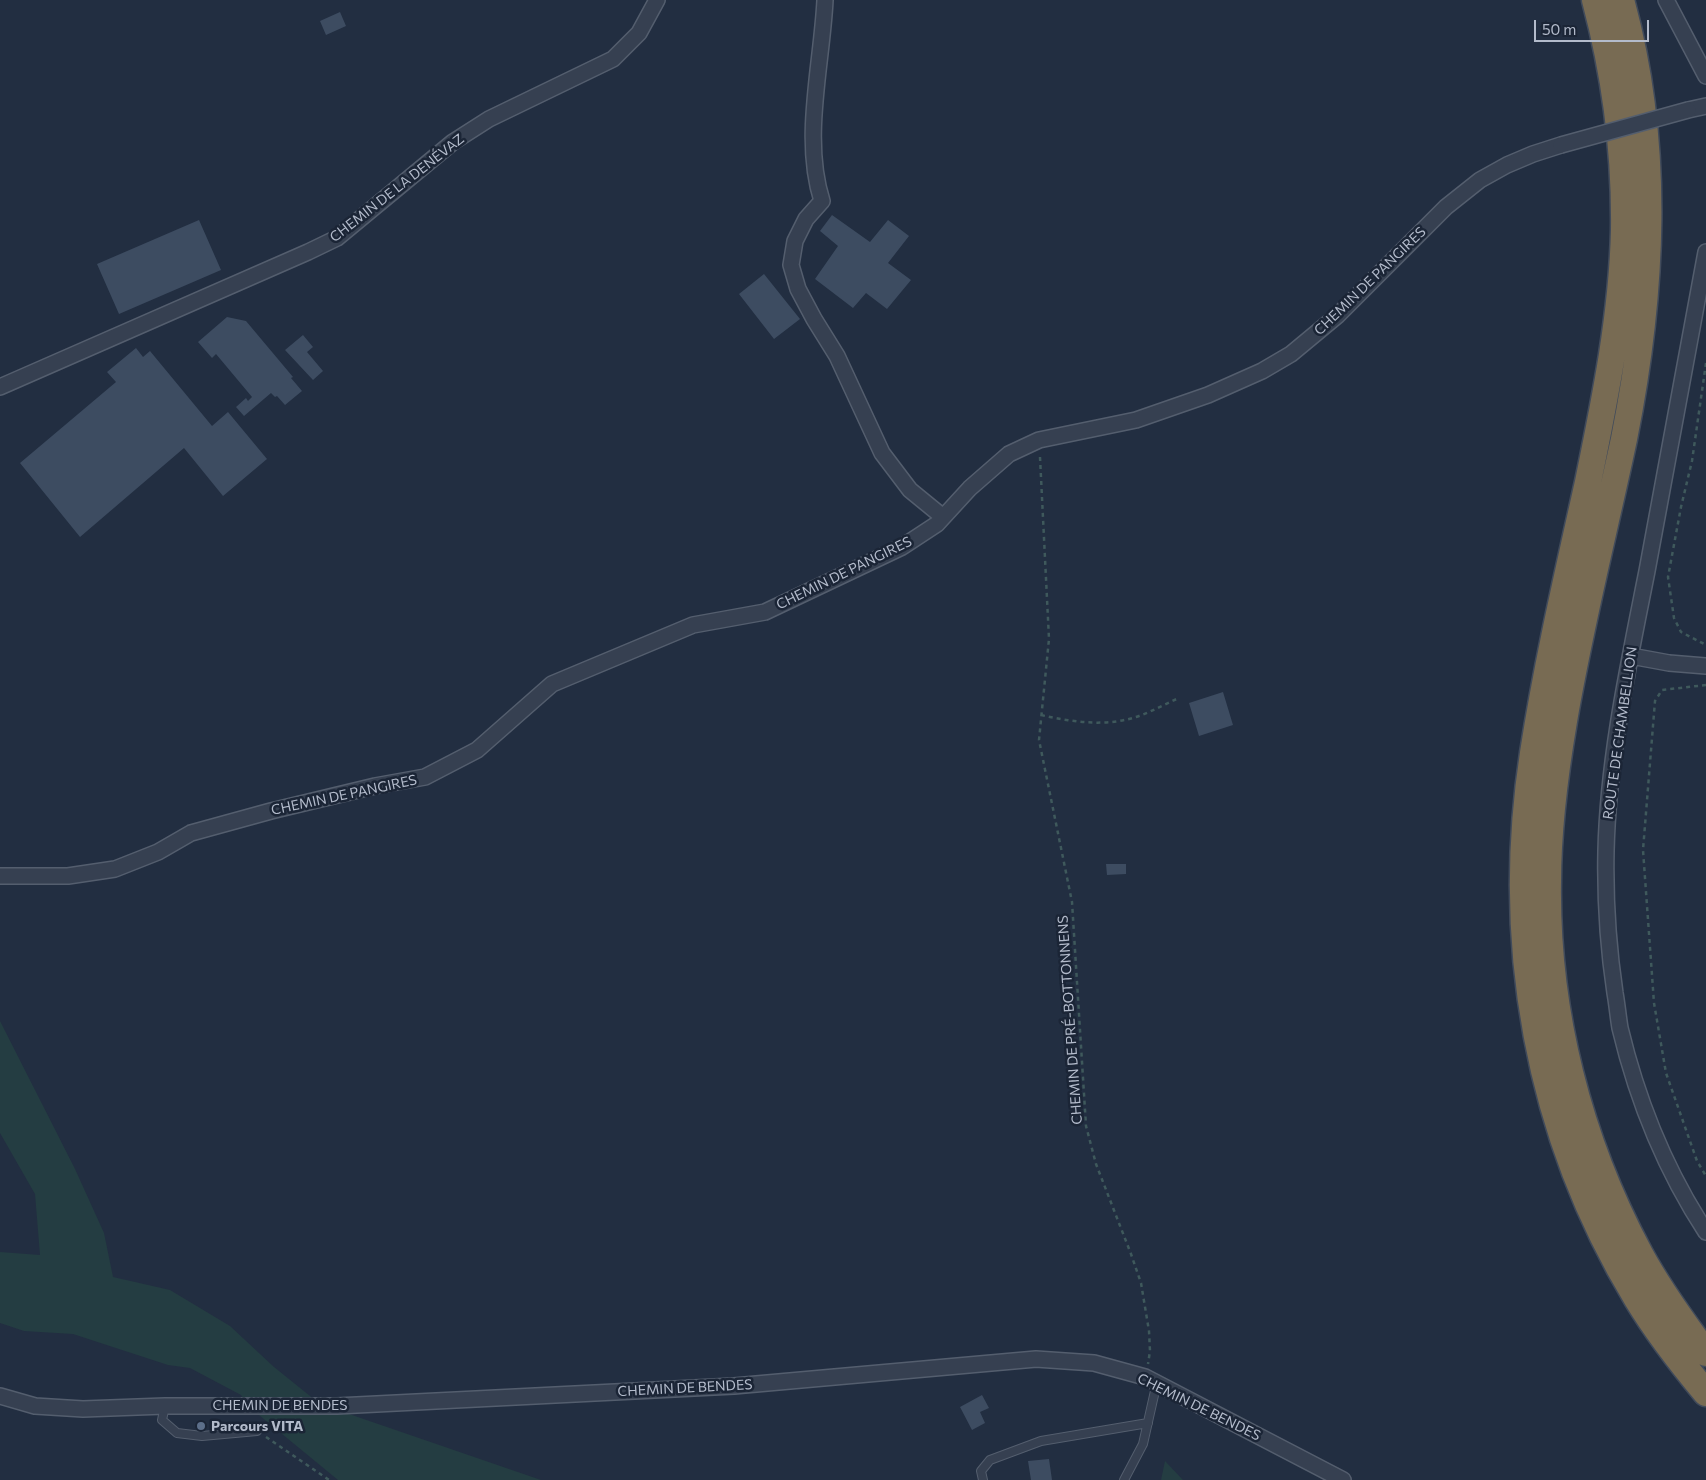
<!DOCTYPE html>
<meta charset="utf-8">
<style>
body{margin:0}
#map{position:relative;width:1706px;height:1480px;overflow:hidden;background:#222e41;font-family:Commissioner,sans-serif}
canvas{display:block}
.scale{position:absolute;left:1534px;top:20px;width:115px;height:22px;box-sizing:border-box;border:2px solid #b3bbcb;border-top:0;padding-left:6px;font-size:15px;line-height:18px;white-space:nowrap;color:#b3bbcb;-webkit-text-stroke:4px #1b2536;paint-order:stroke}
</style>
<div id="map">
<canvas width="1706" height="1480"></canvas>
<div class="scale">50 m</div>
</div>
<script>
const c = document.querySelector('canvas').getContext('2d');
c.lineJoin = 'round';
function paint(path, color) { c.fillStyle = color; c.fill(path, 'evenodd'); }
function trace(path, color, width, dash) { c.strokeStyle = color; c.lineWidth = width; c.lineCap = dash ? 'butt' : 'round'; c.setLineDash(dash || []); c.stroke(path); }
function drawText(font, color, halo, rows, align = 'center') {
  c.font = font + ' Commissioner,sans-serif'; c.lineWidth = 5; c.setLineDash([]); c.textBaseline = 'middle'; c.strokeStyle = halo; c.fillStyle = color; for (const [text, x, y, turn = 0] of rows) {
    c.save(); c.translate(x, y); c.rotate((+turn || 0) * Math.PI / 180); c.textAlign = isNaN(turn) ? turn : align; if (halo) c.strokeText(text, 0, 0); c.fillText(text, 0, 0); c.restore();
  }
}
const green = new Path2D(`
 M 0,1021 L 75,1169 L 104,1233 L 113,1277 L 170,1290 L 230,1326 L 274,1367 L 320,1404 L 541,1480 L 338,1480 L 248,1406 L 241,1395 L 190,1368 L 168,1365 L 73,1334 L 24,1331 L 0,1323 L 0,1252 L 40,1255 L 35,1194 L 0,1133 Z
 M 1165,1461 L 1183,1480 L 1161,1480 Z`);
const building = new Path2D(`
 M 340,12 L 346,26 L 326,35 L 320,21 Z
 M 832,215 L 870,242 L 888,220 L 909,236 L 888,263 L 911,280 L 887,309 L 866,293 L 853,308 L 815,279 L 838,246 L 820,231 Z
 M 199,220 L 221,270 L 119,314 L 97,264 Z
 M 764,274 L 800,319 L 774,339 L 739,294 Z
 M 227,317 L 246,321 L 293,377 L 291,378 L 302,391 L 285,405 L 277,396 L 275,397 L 271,393 L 244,416 L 236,407 L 246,398 L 248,401 L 252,397 L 216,354 L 212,358 L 198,342 Z
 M 303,335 L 313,347 L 307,352 L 323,371 L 313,380 L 285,350 Z
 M 136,348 L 143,357 L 150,351 L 212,426 L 228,412 L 267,459 L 223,496 L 184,448 L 80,537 L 20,463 L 116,382 L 107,372 Z
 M 1223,692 L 1233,725 L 1199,736 L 1189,703 Z
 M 1106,864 L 1126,864 L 1126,874 L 1107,875 Z
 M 982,1395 L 989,1408 L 980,1412 L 985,1423 L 972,1430 L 960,1407 Z
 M 1049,1459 L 1052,1480 L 1031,1480 L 1028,1461 Z`);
const path = new Path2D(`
 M 1706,363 L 1692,461 L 1681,507 L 1668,577 L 1674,618 L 1681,632 L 1706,645
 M 1040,457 L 1049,639 L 1039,740 L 1072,902 L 1086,1126 L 1096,1164 L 1131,1254 L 1141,1283 L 1149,1331 L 1150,1351 L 1148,1364
 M 1706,685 L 1662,690 L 1655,701 L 1643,850 L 1654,1003 L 1666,1073 L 1697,1161 L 1706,1176
 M 1041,715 C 1072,722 1105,727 1136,717 C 1151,712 1165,704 1179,698
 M 266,1437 L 329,1480`);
const lane = new Path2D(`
 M 165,1406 L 162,1420 L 177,1433 L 202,1436 L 257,1431
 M 983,1480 L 981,1471 L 990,1460 L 1041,1441 L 1148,1423
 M 1124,1480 L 1143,1444 L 1157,1382`);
const street = new Path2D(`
 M 825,0 C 822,64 802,139 822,201 L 806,219 L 795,241 L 791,265 L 798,289 L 814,319 L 837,356 L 882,453 L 910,490 L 943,517
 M 1666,0 L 1706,76
 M 1688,110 L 1706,106
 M 1706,252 C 1686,358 1666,464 1647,571 C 1629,662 1608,758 1606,851 C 1605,898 1608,946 1615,993 C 1617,1004 1618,1016 1620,1028 C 1637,1099 1666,1171 1706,1232
 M 0,387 L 308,252 L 337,238 L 453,142 L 489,119 L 613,59 L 639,33 L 657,0
 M 1631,656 L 1669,663 L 1706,666
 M 0,876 L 68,876 L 115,869 L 158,852 L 191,833 L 271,811 L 375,786 L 425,777 L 477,750 L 552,684 L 693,625 L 765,612 L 902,547 L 937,524 L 970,488 L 1009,454 L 1039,440 L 1136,420 L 1208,395 L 1262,371 L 1291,354 L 1338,315 L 1446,207 L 1480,180 L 1507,165 L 1533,154 L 1561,145
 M 0,1396 L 35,1406 L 83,1409 L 165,1406 L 337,1406 L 734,1386 L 1036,1359 L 1094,1363 L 1145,1377 L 1343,1480`);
const highway = new Path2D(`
 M 1595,0 C 1615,75 1625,152 1624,230 C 1622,315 1605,399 1588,482 C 1568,572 1547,662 1533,753 C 1504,943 1537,1134 1637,1299 C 1657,1332 1681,1363 1706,1393
 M 1621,0 C 1661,144 1653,294 1624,439 C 1604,533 1580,626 1564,721 C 1555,774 1548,828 1548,882 C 1546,1011 1579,1140 1640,1254 C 1659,1289 1682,1321 1706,1353`);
const streetBridge = new Path2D(`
 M 1561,145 L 1688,110`);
const markers = [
 [201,1426,5,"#5c6f8a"]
];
const streetNames = [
 ["CHEMIN DE LA DENÉVAZ",397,188,-38],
 ["CHEMIN DE PANGIRES",1370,281,-44],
 ["CHEMIN DE PANGIRES",844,573,-26],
 ["ROUTE DE CHAMBELLION",1620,733,-82],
 ["CHEMIN DE PANGIRES",344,795,-12],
 ["CHEMIN DE PRÉ-BOTTONNENS",1070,1020,-94],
 ["CHEMIN DE BENDES",685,1388,-3],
 ["CHEMIN DE BENDES",280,1405],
 ["CHEMIN DE BENDES",1199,1407,26]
];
const poiNames = [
 ["Parcours VITA",211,1426]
];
paint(green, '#243d42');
paint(building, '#3d4c61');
trace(lane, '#545e6e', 10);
trace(street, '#545e6e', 18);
trace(highway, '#414b5b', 29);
trace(path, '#3f595c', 2.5, [4, 4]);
trace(lane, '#364051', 8);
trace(street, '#364051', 15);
trace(highway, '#786b53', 26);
trace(streetBridge, '#545e6e', 18, []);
trace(streetBridge, '#364051', 15);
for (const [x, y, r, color] of markers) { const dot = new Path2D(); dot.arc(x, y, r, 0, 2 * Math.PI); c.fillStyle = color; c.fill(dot); trace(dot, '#1b2536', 2); }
drawText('14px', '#b3bbcb', '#1b2536', streetNames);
drawText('bold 14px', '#b3bbcb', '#1b2536', poiNames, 'left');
</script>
